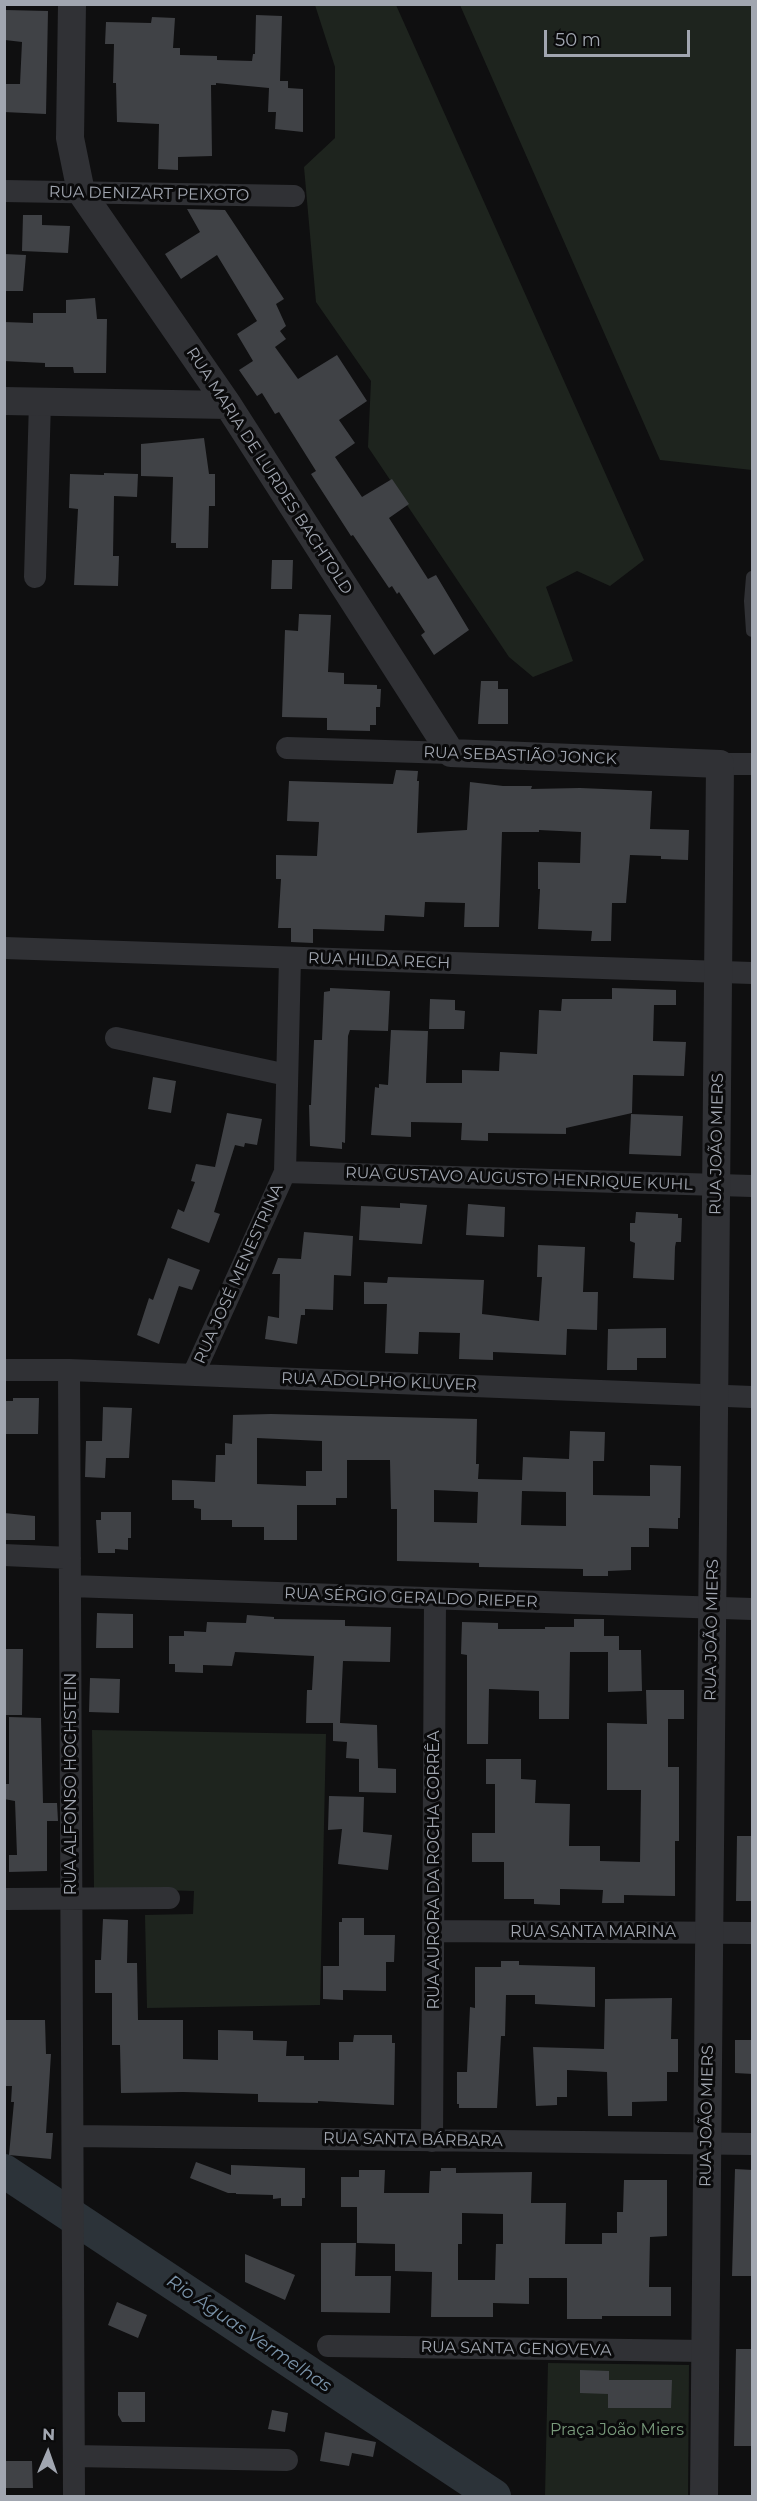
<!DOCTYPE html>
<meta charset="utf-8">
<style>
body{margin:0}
#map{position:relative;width:757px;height:2501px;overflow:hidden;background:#0f0f10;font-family:Montserrat,sans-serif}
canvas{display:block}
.frame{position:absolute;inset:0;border:6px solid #a1a6b0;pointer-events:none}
.north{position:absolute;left:18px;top:2423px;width:60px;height:60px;-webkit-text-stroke:4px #0a0a0b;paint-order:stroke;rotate:2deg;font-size:16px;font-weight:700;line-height:24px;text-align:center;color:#a1a6b0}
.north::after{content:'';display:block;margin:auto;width:21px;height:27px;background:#a1a6b0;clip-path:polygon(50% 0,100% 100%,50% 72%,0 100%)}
.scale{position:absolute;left:544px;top:30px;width:146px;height:27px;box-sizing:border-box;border:3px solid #a1a6b0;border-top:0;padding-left:8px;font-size:18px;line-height:21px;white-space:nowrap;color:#a1a6b0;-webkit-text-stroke:4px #0a0a0b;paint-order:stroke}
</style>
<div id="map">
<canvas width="757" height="2501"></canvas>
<div class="frame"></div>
<div class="north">N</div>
<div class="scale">50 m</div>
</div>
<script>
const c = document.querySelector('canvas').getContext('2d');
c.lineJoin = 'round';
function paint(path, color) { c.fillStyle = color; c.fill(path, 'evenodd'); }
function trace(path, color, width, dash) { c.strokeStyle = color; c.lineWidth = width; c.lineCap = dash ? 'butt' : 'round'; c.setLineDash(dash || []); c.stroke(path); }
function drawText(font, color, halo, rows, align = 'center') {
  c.font = font + ' Montserrat,sans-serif'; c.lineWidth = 6; c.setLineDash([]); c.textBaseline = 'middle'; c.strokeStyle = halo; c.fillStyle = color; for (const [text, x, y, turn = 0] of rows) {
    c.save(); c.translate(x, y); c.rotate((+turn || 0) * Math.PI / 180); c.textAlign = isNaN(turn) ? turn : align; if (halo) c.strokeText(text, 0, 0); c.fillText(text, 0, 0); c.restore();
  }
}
const green = new Path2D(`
 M 315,5 L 396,5 L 644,560 L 610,586 L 577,571 L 546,587 L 573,661 L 533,677 L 509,657 L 368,447 L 371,381 L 316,302 L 304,167 L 335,138 L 335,67 Z
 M 460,5 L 752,5 L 752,470 L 660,460 Z
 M 92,1730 L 326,1734 L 320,2005 L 147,2008 L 145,1915 L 193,1914 L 194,1891 L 94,1888 Z
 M 548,2363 L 689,2365 L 688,2496 L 545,2496 Z`);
const river = new Path2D(`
 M 4,2171 L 494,2496`);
const building = new Path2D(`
 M 6,10 L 48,11 L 46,114 L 4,112 L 4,84 L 20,84 L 22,42 L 5,40 Z
 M 256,15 L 282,16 L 280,81 L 288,81 L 288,88 L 303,89 L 303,132 L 275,129 L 276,112 L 268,112 L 269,88 L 216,83 L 216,85 L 211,85 L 212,156 L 178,157 L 178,170 L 158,169 L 159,124 L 117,122 L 116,83 L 113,83 L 114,44 L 105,44 L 106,22 L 151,23 L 152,17 L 175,18 L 173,48 L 180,48 L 180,55 L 217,56 L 217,60 L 252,61 L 253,54 L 255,54 Z
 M 187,209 L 225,210 L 284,299 L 276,304 L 286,326 L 280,331 L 286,339 L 275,347 L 298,379 L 337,355 L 367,401 L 339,420 L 355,443 L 335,457 L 362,497 L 392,479 L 409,504 L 389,518 L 428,579 L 436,575 L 469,630 L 434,655 L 421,635 L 425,632 L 399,592 L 397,594 L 392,586 L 389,588 L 353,535 L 351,536 L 311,474 L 316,471 L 279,412 L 275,414 L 262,393 L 257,396 L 239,370 L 253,361 L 237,334 L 257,321 L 217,255 L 181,279 L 165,254 L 200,232 Z
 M 23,215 L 42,215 L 42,225 L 70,226 L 68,253 L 22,251 Z
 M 4,254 L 26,255 L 23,291 L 4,291 Z
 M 95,298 L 97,319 L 107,319 L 106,373 L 74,373 L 73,367 L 45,367 L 45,363 L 4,361 L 4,322 L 33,323 L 33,313 L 66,313 L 66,300 Z
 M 204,438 L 209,474 L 215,474 L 215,506 L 209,506 L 208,548 L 176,548 L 176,543 L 171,543 L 173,477 L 141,476 L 141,444 Z
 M 104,473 L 138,474 L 137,497 L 114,496 L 113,556 L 119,556 L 118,586 L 74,585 L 78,509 L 69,508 L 70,474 L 104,475 Z
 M 272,560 L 293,560 L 292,589 L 271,589 Z
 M 299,614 L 331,615 L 328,672 L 344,673 L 344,684 L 377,685 L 377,689 L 381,689 L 380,707 L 376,707 L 376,725 L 370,725 L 370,731 L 327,730 L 327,718 L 282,717 L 285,630 L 298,631 Z
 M 481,681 L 498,681 L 498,689 L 508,689 L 508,724 L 478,724 Z
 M 396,770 L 418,771 L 417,781 L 419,781 L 417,833 L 467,830 L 470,782 L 503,786 L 532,786 L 531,789 L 580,788 L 652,791 L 650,829 L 689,830 L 688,860 L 661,859 L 661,856 L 630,855 L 626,903 L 612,903 L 611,941 L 591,941 L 592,931 L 538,929 L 540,889 L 538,889 L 538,862 L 580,863 L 581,832 L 539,830 L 539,832 L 502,832 L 499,927 L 464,927 L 465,903 L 425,902 L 424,917 L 385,915 L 384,931 L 313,929 L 313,943 L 291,942 L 291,928 L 278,928 L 281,879 L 276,879 L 276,855 L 317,856 L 319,822 L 287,821 L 289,781 L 393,784 Z
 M 330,988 L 390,991 L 388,1031 L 350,1030 L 348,1036 L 345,1143 L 342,1142 L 342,1149 L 310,1146 L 309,1105 L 311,1105 L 314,1040 L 322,1040 L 324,992 L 330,991 Z
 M 612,988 L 676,990 L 676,1005 L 654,1005 L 653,1041 L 686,1042 L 684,1076 L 633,1075 L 632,1113 L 566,1128 L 566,1134 L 488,1133 L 488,1141 L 461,1140 L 462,1123 L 411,1122 L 411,1137 L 371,1135 L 375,1087 L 379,1088 L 379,1084 L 388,1085 L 391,1030 L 428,1031 L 426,1083 L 462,1083 L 462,1070 L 499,1071 L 500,1052 L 537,1054 L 539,1010 L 561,1011 L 562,999 L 612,999 Z
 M 430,999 L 455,1000 L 455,1010 L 465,1011 L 464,1029 L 429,1029 Z
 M 153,1077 L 176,1081 L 171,1113 L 148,1109 Z
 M 227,1113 L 262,1119 L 257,1145 L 245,1143 L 244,1147 L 235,1145 L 214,1212 L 220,1214 L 209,1243 L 171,1228 L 178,1209 L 184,1212 L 195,1182 L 191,1181 L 196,1164 L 215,1167 Z
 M 631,1114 L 683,1116 L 681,1156 L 629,1154 Z
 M 400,1203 L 427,1205 L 422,1244 L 359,1240 L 361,1206 L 400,1208 Z
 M 468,1204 L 505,1207 L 504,1237 L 466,1235 Z
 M 636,1212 L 678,1214 L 678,1218 L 682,1218 L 681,1242 L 676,1242 L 675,1247 L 674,1280 L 633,1278 L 635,1243 L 630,1241 L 630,1223 L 635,1223 Z
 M 304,1232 L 353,1236 L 351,1276 L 334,1275 L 333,1310 L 305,1309 L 305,1315 L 301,1315 L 297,1344 L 265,1339 L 268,1316 L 279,1318 L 280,1274 L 272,1274 L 278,1258 L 301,1259 Z
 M 538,1245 L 585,1247 L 583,1292 L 598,1292 L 597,1330 L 567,1329 L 566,1355 L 493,1352 L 493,1360 L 459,1359 L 460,1333 L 419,1332 L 418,1354 L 385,1353 L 387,1304 L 364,1304 L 364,1282 L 387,1283 L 388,1277 L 484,1280 L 482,1314 L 539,1321 L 542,1277 L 537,1277 Z
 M 168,1258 L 200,1270 L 192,1290 L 179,1286 L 159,1344 L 137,1335 L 149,1298 L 153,1300 Z
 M 666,1328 L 666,1358 L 637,1358 L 637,1370 L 607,1370 L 608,1329 Z
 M 13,1398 L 39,1398 L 38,1434 L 4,1434 L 4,1401 L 13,1401 Z
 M 103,1407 L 132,1408 L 129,1458 L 106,1458 L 105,1478 L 85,1477 L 86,1441 L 102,1441 Z
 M 271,1414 L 477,1419 L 476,1464 L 479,1464 L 478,1479 L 522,1480 L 523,1457 L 569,1459 L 570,1431 L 605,1432 L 604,1461 L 593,1461 L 593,1495 L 650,1496 L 650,1465 L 681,1466 L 680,1518 L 678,1518 L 678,1529 L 649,1528 L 649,1547 L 631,1547 L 631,1570 L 608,1571 L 608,1576 L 583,1576 L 583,1569 L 479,1567 L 479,1563 L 397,1561 L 397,1509 L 391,1509 L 390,1460 L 347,1460 L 347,1498 L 336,1498 L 336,1505 L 297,1505 L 297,1540 L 264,1540 L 264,1527 L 232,1527 L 232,1520 L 201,1520 L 201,1509 L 194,1508 L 194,1500 L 172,1500 L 172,1480 L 215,1482 L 216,1455 L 225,1455 L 225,1443 L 232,1444 L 233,1415 ZM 257,1438 L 322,1441 L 322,1471 L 306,1471 L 306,1486 L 257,1484 ZM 434,1490 L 478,1492 L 477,1523 L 434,1522 ZM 522,1491 L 566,1492 L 566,1526 L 521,1525 Z
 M 101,1512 L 131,1512 L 131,1538 L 128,1538 L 128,1550 L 115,1549 L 115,1553 L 98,1553 L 96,1520 L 101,1520 Z
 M 4,1513 L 35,1516 L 35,1540 L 4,1540 Z
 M 97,1613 L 133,1614 L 133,1648 L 96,1648 Z
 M 247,1615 L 274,1617 L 274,1619 L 345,1620 L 345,1626 L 391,1627 L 390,1662 L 343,1661 L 340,1723 L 377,1725 L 378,1768 L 396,1769 L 396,1793 L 359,1792 L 359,1759 L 346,1758 L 347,1742 L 333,1741 L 333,1723 L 306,1723 L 307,1690 L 312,1690 L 314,1656 L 235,1652 L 232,1666 L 203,1665 L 203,1673 L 175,1672 L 175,1664 L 169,1664 L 169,1636 L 184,1636 L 184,1631 L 206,1632 L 207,1622 L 246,1623 Z
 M 574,1619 L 604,1619 L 604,1636 L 619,1636 L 619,1650 L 641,1650 L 642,1691 L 608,1692 L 608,1652 L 570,1652 L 569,1719 L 539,1719 L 539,1691 L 489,1689 L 488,1744 L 467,1744 L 467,1655 L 461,1654 L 462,1622 L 498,1623 L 498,1629 L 545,1629 L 545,1627 L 574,1627 Z
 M 4,1649 L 23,1649 L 22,1715 L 4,1715 Z
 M 90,1678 L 120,1679 L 119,1713 L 89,1712 Z
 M 646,1690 L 684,1690 L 684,1719 L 668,1719 L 668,1767 L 679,1767 L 679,1841 L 675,1841 L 675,1896 L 624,1895 L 624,1903 L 602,1903 L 603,1890 L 560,1889 L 560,1905 L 534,1904 L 534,1899 L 504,1899 L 504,1862 L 472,1862 L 472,1833 L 495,1833 L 495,1784 L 486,1784 L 486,1759 L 521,1759 L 521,1779 L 536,1780 L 535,1803 L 570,1804 L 569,1846 L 600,1846 L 600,1861 L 640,1862 L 641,1790 L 607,1790 L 607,1723 L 647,1724 Z
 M 9,1717 L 41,1718 L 43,1803 L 57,1803 L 58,1821 L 47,1821 L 47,1871 L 9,1872 L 9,1855 L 17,1855 L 15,1801 L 4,1799 L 4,1784 L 9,1784 Z
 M 329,1796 L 364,1797 L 363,1832 L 392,1835 L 388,1870 L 338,1864 L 342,1829 L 328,1830 Z
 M 737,1836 L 753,1836 L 753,1901 L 736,1901 Z
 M 342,1918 L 364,1918 L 364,1935 L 395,1935 L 394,1962 L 386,1962 L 386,1991 L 343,1990 L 343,2000 L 323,1999 L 323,1966 L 339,1966 L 339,1922 L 342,1922 Z
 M 103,1919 L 128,1920 L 127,1963 L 137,1963 L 138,2020 L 183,2020 L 183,2059 L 218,2060 L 218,2030 L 253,2031 L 253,2040 L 287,2041 L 286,2056 L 304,2056 L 304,2060 L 339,2060 L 339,2042 L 353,2042 L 354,2035 L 392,2035 L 392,2043 L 395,2043 L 394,2105 L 318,2101 L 318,2103 L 258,2102 L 258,2094 L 183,2092 L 121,2093 L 120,2045 L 112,2045 L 112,1993 L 95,1993 L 95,1960 L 101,1960 Z
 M 501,1961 L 519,1961 L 519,1965 L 595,1967 L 595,2007 L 535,2004 L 535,1995 L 506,1995 L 505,2036 L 501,2036 L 497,2108 L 459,2108 L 459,2104 L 457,2104 L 457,2072 L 467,2072 L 470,2007 L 475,2008 L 475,1967 L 501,1967 Z
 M 672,1998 L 671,2039 L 678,2039 L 678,2072 L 667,2072 L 667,2101 L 632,2102 L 632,2116 L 608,2116 L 607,2072 L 567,2070 L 567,2097 L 557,2097 L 557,2105 L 536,2106 L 533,2047 L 604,2049 L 605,1999 Z
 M 4,2020 L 45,2020 L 46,2054 L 51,2054 L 46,2133 L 53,2133 L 51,2159 L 9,2155 L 14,2102 L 11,2102 L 12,2086 L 4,2086 Z
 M 735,2040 L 753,2040 L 753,2074 L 735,2073 Z
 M 196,2162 L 231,2175 L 231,2165 L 305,2168 L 305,2198 L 302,2198 L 302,2206 L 281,2206 L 281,2198 L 273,2199 L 273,2195 L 236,2194 L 236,2193 L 228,2193 L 190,2178 Z
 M 441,2168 L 456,2168 L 456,2173 L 532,2172 L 531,2203 L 566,2203 L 565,2244 L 602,2244 L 602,2233 L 617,2233 L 617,2212 L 623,2212 L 624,2180 L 667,2180 L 667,2236 L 650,2237 L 649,2287 L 671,2287 L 671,2316 L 602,2316 L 602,2319 L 567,2319 L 567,2278 L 529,2278 L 529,2304 L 493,2303 L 493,2317 L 431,2317 L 432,2272 L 395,2271 L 395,2244 L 357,2243 L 357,2207 L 341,2207 L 341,2177 L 359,2177 L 359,2170 L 385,2170 L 384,2193 L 429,2193 L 430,2171 L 441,2171 ZM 462,2213 L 503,2214 L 503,2244 L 496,2244 L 495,2280 L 458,2280 L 458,2244 L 462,2244 Z
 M 735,2169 L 753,2170 L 753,2276 L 732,2276 Z
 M 321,2243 L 356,2243 L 355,2276 L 391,2276 L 390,2313 L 321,2312 Z
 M 245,2254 L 295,2275 L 285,2300 L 245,2282 Z
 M 117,2302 L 147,2315 L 138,2338 L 108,2325 Z
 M 736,2349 L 753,2349 L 753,2446 L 734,2446 Z
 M 580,2370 L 609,2371 L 609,2380 L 672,2380 L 671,2408 L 608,2408 L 608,2394 L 580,2393 Z
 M 118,2392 L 145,2392 L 145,2422 L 122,2422 L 118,2415 Z
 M 272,2410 L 288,2413 L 285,2432 L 268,2429 Z
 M 325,2432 L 376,2442 L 373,2457 L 352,2453 L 349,2466 L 320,2461 Z
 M 4,2461 L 32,2461 L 33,2488 L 4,2488 Z`);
const service = new Path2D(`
 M 752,577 L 750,601 L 752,631`);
const minor = new Path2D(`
 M 4,191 L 294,196
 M 35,577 L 40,401
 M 287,748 L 451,753
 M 720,764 L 752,764
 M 4,948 L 752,973
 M 116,1038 L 287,1075
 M 285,1172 L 752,1186
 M 4,1370 L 69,1370 L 752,1397
 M 69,1370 L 74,2496
 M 193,1375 L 285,1172 L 290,958
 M 4,1555 L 70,1558
 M 70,1586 L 752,1609
 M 4,1899 L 169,1898
 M 434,1931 L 752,1933
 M 73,2136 L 752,2144
 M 432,2141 L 435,1599
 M 328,2346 L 705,2351
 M 74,2456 L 287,2460`);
const tertiary = new Path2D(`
 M 72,4 L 70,138 L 81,192 L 228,405 L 451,753 L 720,764 L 704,2496
 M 4,401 L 228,405`);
const streetNames = [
 ["RUA DENIZART PEIXOTO",149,194,1],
 ["RUA MARIA DE LURDES BACHTOLD",269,471,57],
 ["RUA SEBASTIÃO JONCK",520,756,2],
 ["RUA HILDA RECH",379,961,2],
 ["RUA JOÃO MIERS",717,1144,-89],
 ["RUA GUSTAVO AUGUSTO HENRIQUE KUHL",519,1179,2],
 ["RUA JOSÉ MENESTRINA",239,1274,-66],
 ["RUA ADOLPHO KLUVER",379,1382,2],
 ["RUA SÉRGIO GERALDO RIEPER",411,1598,2],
 ["RUA JOÃO MIERS",712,1630,-89],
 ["RUA ALFONSO HOCHSTEIN",71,1784,-90],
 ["RUA AURORA DA ROCHA CORRÊA",434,1870,-90],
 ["RUA SANTA MARINA",593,1932],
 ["RUA JOÃO MIERS",707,2116,-89],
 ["RUA SANTA BÁRBARA",413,2140,1],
 ["RUA SANTA GENOVEVA",516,2349,1]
];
const parkNames = [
 ["Praça João Miers",617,2430]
];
const waterNames = [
 ["Rio Águas Vermelhas",249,2334,34]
];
paint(green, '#1e241e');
trace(river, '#2c3339', 34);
paint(building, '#404246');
trace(service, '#303135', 12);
trace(minor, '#303135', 22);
trace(tertiary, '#303135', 28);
drawText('16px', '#a1a6b0', '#0a0a0b', streetNames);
drawText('16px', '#799a7b', '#0a0a0b', parkNames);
drawText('italic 18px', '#7a93a9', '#0a0a0b', waterNames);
</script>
